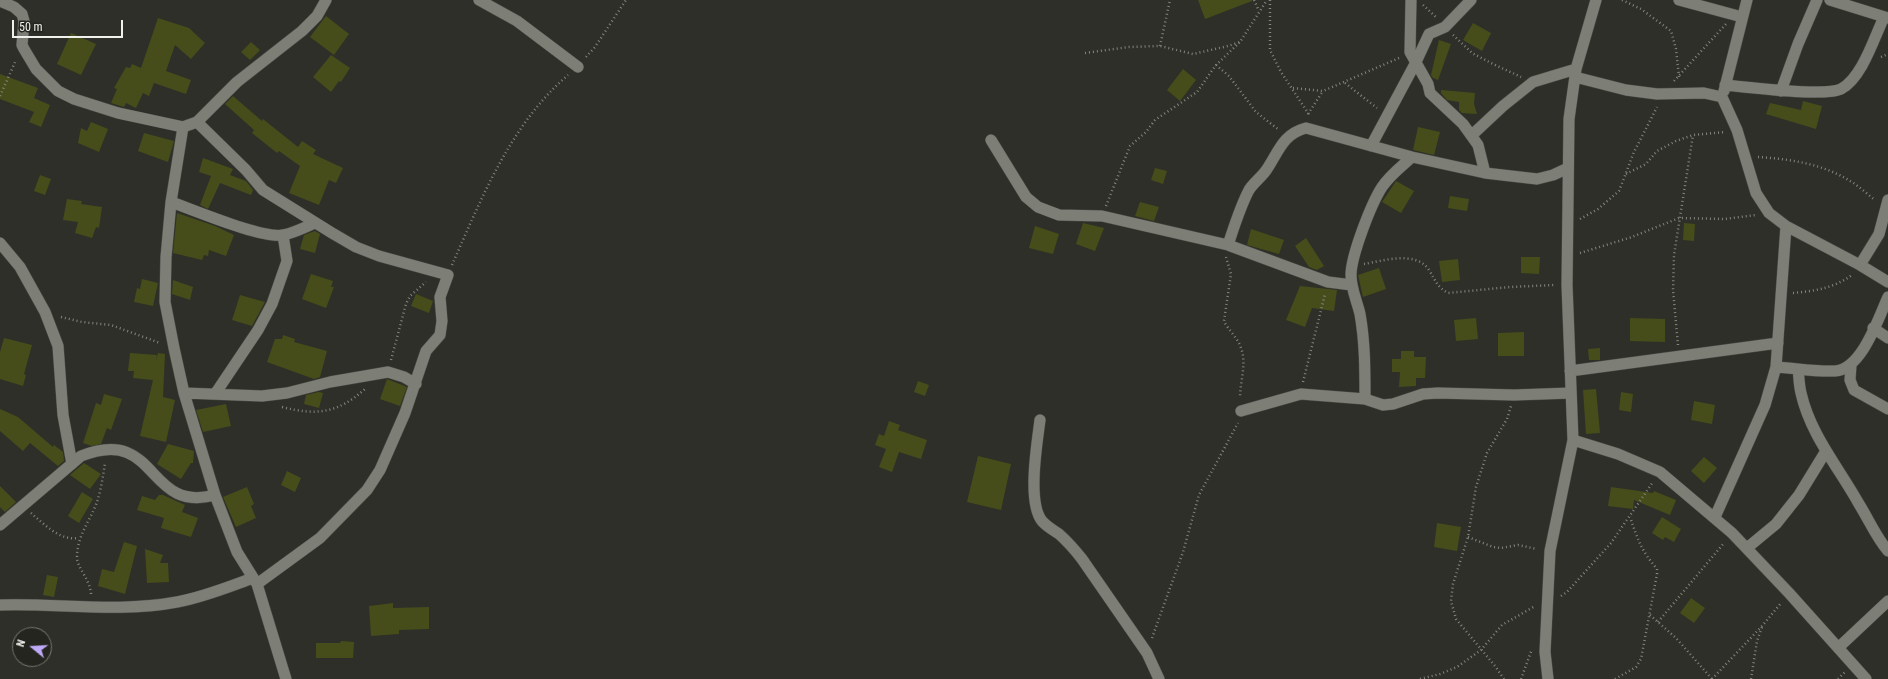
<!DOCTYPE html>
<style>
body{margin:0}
#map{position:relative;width:1888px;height:679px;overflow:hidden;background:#2e2f28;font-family:"Roboto Condensed",sans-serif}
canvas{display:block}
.north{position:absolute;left:12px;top:627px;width:40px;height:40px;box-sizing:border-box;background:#24251e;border:1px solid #767770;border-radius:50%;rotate:288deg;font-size:11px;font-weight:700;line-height:16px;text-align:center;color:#f0f1ec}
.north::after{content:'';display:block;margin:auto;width:14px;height:18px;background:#bda9f5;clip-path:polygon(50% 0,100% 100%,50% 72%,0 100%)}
.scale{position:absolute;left:12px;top:20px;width:111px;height:18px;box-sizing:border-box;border:2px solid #f0f1ec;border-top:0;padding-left:5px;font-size:12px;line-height:14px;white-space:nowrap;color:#f0f1ec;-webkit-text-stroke:3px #24251e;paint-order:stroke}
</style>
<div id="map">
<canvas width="1888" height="679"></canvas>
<div class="north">N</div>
<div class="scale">50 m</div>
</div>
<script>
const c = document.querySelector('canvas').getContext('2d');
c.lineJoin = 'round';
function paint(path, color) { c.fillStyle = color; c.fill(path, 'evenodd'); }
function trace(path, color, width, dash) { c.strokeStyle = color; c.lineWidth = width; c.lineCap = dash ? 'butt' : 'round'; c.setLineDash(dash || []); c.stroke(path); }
const building = new Path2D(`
 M 1198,0 L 1252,0 L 1252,1 L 1205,19 Z
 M 326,16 L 349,34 L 334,55 L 310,37 Z
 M 158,18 L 189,28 L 205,43 L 191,59 L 175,45 L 166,71 L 191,80 L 186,94 L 154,83 L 149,96 L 143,93 L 136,108 L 126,103 L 124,107 L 111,103 L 117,89 L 114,88 L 126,67 L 130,68 L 132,64 L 141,68 Z
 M 1473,23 L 1491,33 L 1482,51 L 1463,40 Z
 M 71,33 L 96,44 L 81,75 L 57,64 Z
 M 1439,40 L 1451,44 L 1438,80 L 1433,78 L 1431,75 Z
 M 251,42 L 260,50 L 250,60 L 241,52 Z
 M 331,55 L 350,68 L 341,82 L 339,81 L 331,92 L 313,77 Z
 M 1183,69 L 1196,80 L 1180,101 L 1167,90 Z
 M 0,74 L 38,88 L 34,98 L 50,105 L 41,127 L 29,122 L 34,112 L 0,99 Z
 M 1441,90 L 1475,93 L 1474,104 L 1477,114 L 1462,113 L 1459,110 L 1459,102 L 1447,100 L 1441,93 Z
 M 233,96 L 262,121 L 263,119 L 298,147 L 302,141 L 316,150 L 313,154 L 343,168 L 336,183 L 329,180 L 319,205 L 289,193 L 300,166 L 279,151 L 277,153 L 252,133 L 254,130 L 225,104 Z
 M 1803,101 L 1822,106 L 1816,129 L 1766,114 L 1770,103 L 1801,110 Z
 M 91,122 L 108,129 L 99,152 L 78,143 L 81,128 L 87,131 Z
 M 1418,127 L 1440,132 L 1434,155 L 1413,150 Z
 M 144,133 L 174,141 L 168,162 L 138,151 Z
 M 203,158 L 233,169 L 230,175 L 246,181 L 253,190 L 251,195 L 220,183 L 208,209 L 200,205 L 211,176 L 199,172 Z
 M 1155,168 L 1167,171 L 1163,184 L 1151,180 Z
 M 40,175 L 51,179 L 45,195 L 34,191 Z
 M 1396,181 L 1414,191 L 1401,213 L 1382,202 Z
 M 1450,196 L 1469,199 L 1467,211 L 1448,208 Z
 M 67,199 L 82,201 L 81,204 L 102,207 L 99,228 L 96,227 L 92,238 L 75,233 L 78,222 L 63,220 Z
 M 1140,202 L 1159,207 L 1154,221 L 1135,216 Z
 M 177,213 L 215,226 L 234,235 L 226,256 L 209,250 L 208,256 L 204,255 L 202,260 L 173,253 Z
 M 1083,223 L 1104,228 L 1095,251 L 1076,244 Z
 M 1684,223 L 1695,224 L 1694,241 L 1683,240 Z
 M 1035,226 L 1059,234 L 1053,254 L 1029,248 Z
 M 1251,229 L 1284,240 L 1279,254 L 1247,245 Z
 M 315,231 L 320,234 L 315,253 L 300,249 L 304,235 Z
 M 1306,238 L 1324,266 L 1317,270 L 1309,267 L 1295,246 Z
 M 1521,257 L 1540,257 L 1539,274 L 1521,273 Z
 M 1458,259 L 1460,280 L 1442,282 L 1439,261 Z
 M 1379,268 L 1386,289 L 1363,297 L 1358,275 Z
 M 311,274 L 333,281 L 331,287 L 334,287 L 326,308 L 302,299 Z
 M 142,279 L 158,283 L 153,306 L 134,302 L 137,288 L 140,289 Z
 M 173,280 L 193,287 L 190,300 L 172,294 Z
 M 1300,286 L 1337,290 L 1334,311 L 1312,308 L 1305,327 L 1286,320 Z
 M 416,294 L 433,301 L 429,313 L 411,306 Z
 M 240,295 L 265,302 L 252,326 L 232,320 Z
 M 1476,318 L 1478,339 L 1456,341 L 1454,320 Z
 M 1630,318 L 1665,319 L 1665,342 L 1630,341 Z
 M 1524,332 L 1524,356 L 1498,356 L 1498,333 Z
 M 283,335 L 295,339 L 294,342 L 327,351 L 320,377 L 314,379 L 267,362 L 275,339 L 282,339 Z
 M 4,338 L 32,345 L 24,374 L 26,375 L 23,386 L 0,379 L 0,352 Z
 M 1600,348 L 1600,360 L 1589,360 L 1588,349 Z
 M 1401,351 L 1414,351 L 1414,357 L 1426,357 L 1425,378 L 1416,378 L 1416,386 L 1399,387 L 1400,372 L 1392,372 L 1392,359 L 1401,359 Z
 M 130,353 L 157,355 L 156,362 L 158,353 L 165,354 L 163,397 L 175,400 L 166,442 L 140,436 L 153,380 L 133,378 L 134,371 L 128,371 Z
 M 387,379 L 407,387 L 400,406 L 380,399 Z
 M 918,381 L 929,385 L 925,396 L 914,392 Z
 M 1596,389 L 1600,433 L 1586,434 L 1583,390 Z
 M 319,392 L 323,393 L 319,408 L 304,404 L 306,395 Z
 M 1621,392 L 1633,394 L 1631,412 L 1619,410 Z
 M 104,394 L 122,399 L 111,430 L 107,428 L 101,444 L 92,446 L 83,443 L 96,403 L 101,405 Z
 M 1694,401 L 1715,405 L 1712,424 L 1691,420 Z
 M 226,404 L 231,426 L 203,432 L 196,410 Z
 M 0,409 L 18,417 L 53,447 L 54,445 L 63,452 L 64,461 L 58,466 L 30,443 L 23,451 L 0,431 Z
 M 889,421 L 900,425 L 898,430 L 927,440 L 921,459 L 899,452 L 892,472 L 879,467 L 886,449 L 875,445 L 879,434 L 884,436 Z
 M 168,444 L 194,451 L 193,463 L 191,463 L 181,479 L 157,464 Z
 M 978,456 L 1011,464 L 1001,510 L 967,502 Z
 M 1704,457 L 1717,468 L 1704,483 L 1691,471 Z
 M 84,463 L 101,474 L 90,489 L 70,475 Z
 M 287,471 L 301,478 L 295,492 L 281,485 Z
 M 0,486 L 16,502 L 5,512 L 0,507 Z
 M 247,487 L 254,504 L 251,506 L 256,518 L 236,527 L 223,497 Z
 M 1611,487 L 1653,493 L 1654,491 L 1676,500 L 1670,515 L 1634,500 L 1633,509 L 1608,506 Z
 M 82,492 L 93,499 L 79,523 L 68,516 Z
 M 159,495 L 163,495 L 185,505 L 182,512 L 198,518 L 191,537 L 161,528 L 164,518 L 137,510 L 142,496 L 155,500 Z
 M 1662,517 L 1681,529 L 1674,542 L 1665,537 L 1663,540 L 1652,533 Z
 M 1437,523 L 1461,527 L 1457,551 L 1434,547 Z
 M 124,542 L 137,546 L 125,594 L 98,586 L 102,569 L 114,572 Z
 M 145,549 L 163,555 L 160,563 L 168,563 L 169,582 L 147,583 Z
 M 47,575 L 58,577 L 54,597 L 43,595 Z
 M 1691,598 L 1705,608 L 1694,623 L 1680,613 Z
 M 393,603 L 393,608 L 429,607 L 429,629 L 399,630 L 399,634 L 371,636 L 369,606 Z
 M 341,641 L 354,642 L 353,658 L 316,658 L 316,643 L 340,643 Z`);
const path = new Path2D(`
 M 1254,0 L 1259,11
 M 1270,0 L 1270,50 L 1281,72 L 1310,116
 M 1622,0 L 1641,9 L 1671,31 L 1676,49 L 1679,77
 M 1423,5 L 1437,18
 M 1453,35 L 1472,53 L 1493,64 L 1521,77
 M 1160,46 L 1170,0
 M 1085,53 L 1129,47 L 1160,46 L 1193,54 L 1228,46 L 1240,42 L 1267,0
 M 586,57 L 595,47 L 626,0
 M 1881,57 L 1888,54
 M 1216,65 L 1229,76 L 1256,112 L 1279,130
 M 1674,81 L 1726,24
 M 1345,83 L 1377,108
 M 1293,88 L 1323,91 L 1399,58
 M 0,96 L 16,60
 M 1308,114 L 1323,91
 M 1758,157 C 1790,159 1823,164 1850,181 C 1859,186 1867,194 1875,200
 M 1626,174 L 1646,164 L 1657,151 L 1676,141 L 1693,135 L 1725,132
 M 1106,206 L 1130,146 L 1146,132 L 1155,120 L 1197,92 L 1216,65 L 1240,42
 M 1580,219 L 1598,209 L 1619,191 L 1634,152 L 1657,107
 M 1580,253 L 1632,237 L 1679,218 L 1724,219 L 1756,215
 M 1226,257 L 1231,274 L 1224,321 C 1228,330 1238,338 1241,348 C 1247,364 1240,381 1240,398
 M 1364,264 C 1382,261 1416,250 1429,270 C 1436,281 1436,286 1448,293 L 1510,287 L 1555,285
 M 452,265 C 482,197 511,124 568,75
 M 1793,293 C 1815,291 1834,288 1852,275
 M 61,317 L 82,322 L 111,325 L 160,343
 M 1678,345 L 1673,290 L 1674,255 L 1693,135
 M 391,360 L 406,304 L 410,296 L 426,282
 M 1303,382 L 1325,294
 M 282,407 C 317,416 338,413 365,389
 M 31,513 C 45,525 60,541 79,538
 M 1468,537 L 1493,547 L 1501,548 L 1518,545 L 1537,549
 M 91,594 C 90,579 77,568 77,557 C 77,536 90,521 97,502 C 101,490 103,476 105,463
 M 1561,596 L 1567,592 L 1611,543 L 1653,482
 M 1650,615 L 1676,638 L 1712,679
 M 1658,622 L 1724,543
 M 1152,638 L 1183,552 L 1199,495 L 1238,423
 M 1420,679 L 1440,674 L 1457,667 L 1481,650 L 1502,625 L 1535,606
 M 1504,679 L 1495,666 L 1456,619 L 1451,601 L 1453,584 L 1468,537 L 1476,487 L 1487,453 L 1507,419 L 1511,406
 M 1521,679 L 1532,649
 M 1615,679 L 1636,667 L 1641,659 L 1657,574 L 1657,569 C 1641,550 1638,540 1630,517
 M 1712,679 L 1763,625 L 1781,603
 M 1751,679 L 1757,641 L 1762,627
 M 1838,679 L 1845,672`);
const minor = new Path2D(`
 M 479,0 L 517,21 L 578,67
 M 1411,0 L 1410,52 L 1428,84 L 1430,93 L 1463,124 L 1478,145 L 1485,173
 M 1679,0 L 1742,17
 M 1830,0 L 1888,18
 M 0,1 L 14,7 L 22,14 L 24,21 L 22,45 L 24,49 L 36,69 L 58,91 L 74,99 L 118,113 L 183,127 L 197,122 L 237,82 L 302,31 L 317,16 L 326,0
 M 1575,77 L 1626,90 L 1657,94 L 1704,93 L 1722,97 L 1737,130 L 1756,193 L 1769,213 L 1786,226 L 1860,265 L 1888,282
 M 1725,85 C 1746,87 1825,97 1841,89 C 1862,78 1874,38 1884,17
 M 1724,91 L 1747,0
 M 1781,91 L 1798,44 L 1817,0
 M 197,122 L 246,170 L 263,190 L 332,233 L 356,247 L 379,256 L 448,275 L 440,297 L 442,321 L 440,335 L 426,351 L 405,413 L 380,470 L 367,490 L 320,538 L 257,584
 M 183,127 L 171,202 L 166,257 L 165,302 L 174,348 L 184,393 L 215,495 L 237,552 L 257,584 L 286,679
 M 1472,135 L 1503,106 L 1533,82 L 1576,69
 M 991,140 L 1026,197 L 1038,207 L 1059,215 L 1102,216 L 1228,245 L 1328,282 L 1352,285
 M 1371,146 L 1416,62 L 1429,34 L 1445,27 L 1471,0
 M 171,202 C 194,210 262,239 283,235 C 294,233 305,227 315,223
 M 0,243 L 20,267 L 45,312 L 58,346 L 63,415 L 72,464
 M 1228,245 C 1234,227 1240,207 1249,190 C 1254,182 1262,177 1267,169 C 1279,151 1283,134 1306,128 L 1412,157 L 1485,173 L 1537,179 L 1553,175 L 1568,168
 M 1860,265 L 1879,234 L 1888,200
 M 1873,328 L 1888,338
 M 1851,365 L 1850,380 L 1854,390 L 1888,409
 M 1776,367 C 1795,368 1816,372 1835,371 C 1862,369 1878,319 1888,297
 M 1798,369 C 1799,377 1799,385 1801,393 C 1810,434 1839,468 1859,504 C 1869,520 1876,537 1888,551
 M 1570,371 L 1778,343
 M 184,393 L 262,396 L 287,393 L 330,382 L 388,372 L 404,377 L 416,384
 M 215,394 L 258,330 L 272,304 L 287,261 L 283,235
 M 1365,399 C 1365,370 1365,342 1360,314 C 1357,301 1351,289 1351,275 C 1351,256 1371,204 1382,187 C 1390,175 1402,166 1412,157
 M 1241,411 L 1301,394 L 1365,399 L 1383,405 L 1393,404 L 1423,394 L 1438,393 L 1514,395 L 1571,393
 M 1040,420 C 1037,444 1027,502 1042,521 C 1046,526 1053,530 1059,534 C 1068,542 1075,550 1082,559 L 1147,653 L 1159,679
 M 1573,440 L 1618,454 L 1660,472 L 1732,533 L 1789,593 L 1866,679
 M 1715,517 L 1765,405 L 1776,367 L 1786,226
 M 0,525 L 81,456 C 159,425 145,514 215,495
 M 1747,548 L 1776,524 L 1799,495 L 1826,451
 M 0,605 C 58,603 119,613 177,602 C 204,597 228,587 253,578
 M 1838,648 L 1888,601
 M 1548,679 L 1545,652 L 1550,551 L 1573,440 L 1567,285 L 1569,119 L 1576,69 L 1596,0`);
paint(building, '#464d1a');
trace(minor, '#4a4b46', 12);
trace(path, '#84857f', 2.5, [1, 3]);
trace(minor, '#7d7e76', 11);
</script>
